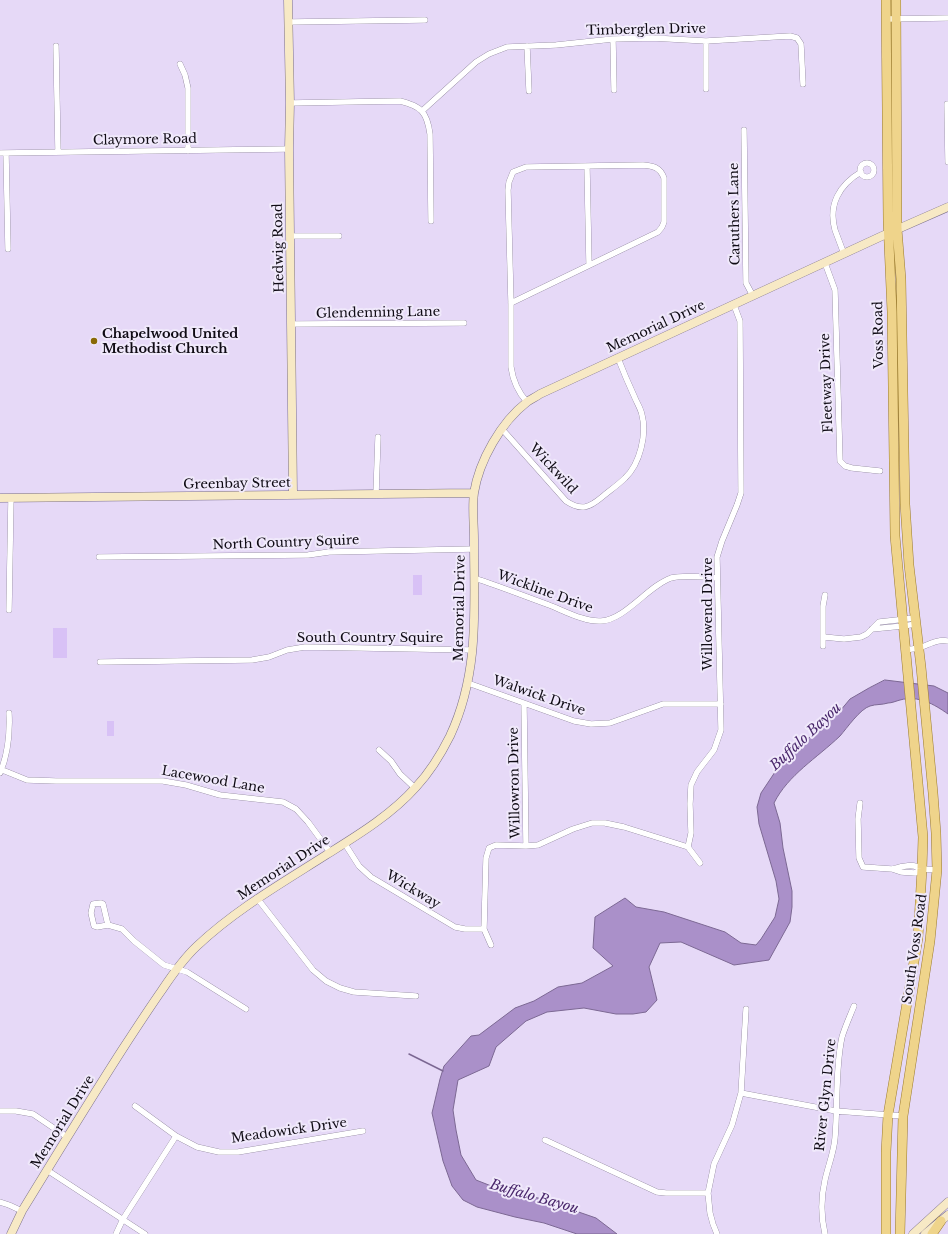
<!DOCTYPE html>
<style>
body{margin:0}
canvas{display:block;background:#e6d9f7}
</style>
<canvas width="948" height="1234"></canvas>
<script>
const c = document.querySelector('canvas').getContext('2d');
c.lineJoin = 'round';
function paint(path, color) { c.fillStyle = color; c.fill(path, 'evenodd'); }
function trace(path, color, width, dash) { c.strokeStyle = color; c.lineWidth = width; c.lineCap = dash ? 'butt' : 'round'; c.setLineDash(dash || []); c.stroke(path); }
function drawText(font, color, halo, rows, align = 'center') {
  c.font = font + ' "Libre Baskerville",serif'; c.lineWidth = 4; c.setLineDash([]); c.textBaseline = 'middle'; c.strokeStyle = halo; c.fillStyle = color; for (const [text, x, y, turn = 0] of rows) {
    c.save(); c.translate(x, y); c.rotate((+turn || 0) * Math.PI / 180); c.textAlign = isNaN(turn) ? turn : align; if (halo) c.strokeText(text, 0, 0); c.fillText(text, 0, 0); c.restore();
  }
}
const green = new Path2D(`
 M 413,575 L 422,575 L 422,595 L 413,595 Z
 M 53,628 L 67,628 L 67,658 L 53,658 Z
 M 107,721 L 114,721 L 114,736 L 107,736 Z`);
const water = new Path2D(`
 M 885,680 L 934,686 L 948,693 L 948,714 C 934,704 918,695 900,700 C 896,701 892,703 888,703 C 882,705 876,704 870,706 C 860,709 847,728 840,736 C 817,758 788,775 774,803 L 780,823 L 783,848 L 792,891 L 792,907 L 790,922 L 769,960 L 734,965 L 681,942 L 660,943 L 649,967 L 657,1000 L 646,1012 L 633,1014 L 616,1014 L 584,1008 L 547,1012 L 526,1021 L 496,1047 L 489,1066 L 458,1080 L 453,1110 L 456,1130 L 461,1155 L 476,1180 L 504,1191 L 538,1198 L 596,1218 L 617,1234 L 577,1234 L 544,1223 L 515,1217 L 477,1207 L 463,1200 L 452,1186 L 443,1161 L 432,1113 L 440,1079 L 444,1066 L 471,1036 L 479,1035 L 515,1008 L 534,1001 L 558,987 L 582,983 L 613,966 L 593,948 L 595,917 L 625,898 L 636,907 L 664,912 L 725,932 L 741,943 L 756,945 L 761,939 L 775,917 L 779,899 L 776,881 L 759,824 L 757,807 L 761,793 L 781,763 L 803,743 L 840,711 L 850,699 L 869,688 Z`);
const stream = new Path2D(`
 M 409,1054 L 443,1071`);
const street = new Path2D(`
 M 886,19 L 947,18
 M 289,22 L 425,20
 M 613,39 L 614,90
 M 56,46 L 58,152
 M 527,46 L 529,91
 M 180,64 L 185,75 L 188,88 L 188,151
 M 706,89 L 706,41
 M 290,103 L 400,101 C 421,106 427,112 430,134 L 431,221
 M 947,104 L 948,162
 M 422,111 L 476,62 L 489,54 L 507,47 L 556,45 L 613,39 L 652,38 L 706,41 L 790,36 L 797,38 L 801,44 L 803,84
 M 744,130 L 746,283 L 753,296
 M 0,153 L 289,149
 M 6,153 L 8,249
 M860 170a7 7 0 1 1 14 0a7 7 0 1 1-14 0Z
 M 587,167 L 589,264
 M 290,236 L 339,236
 M 844,254 C 841,246 838,238 835,230 C 828,205 839,185 861,172
 M 825,263 L 835,290 L 840,461 L 845,466 L 852,468 L 880,471
 M 511,303 L 658,232 L 662,227 L 664,222 L 664,178 C 660,167 653,166 643,165 L 526,167 L 513,172 L 509,182 L 508,190 L 511,303 L 511,367 C 513,381 518,392 527,402
 M 291,324 L 464,323
 M 502,429 L 566,501 C 581,511 589,508 602,497 C 609,491 618,485 625,478 C 640,464 647,434 642,415 C 641,409 637,403 635,398 C 629,385 623,371 618,358
 M 376,494 L 378,437
 M 99,557 L 308,555 L 329,552 L 474,549
 M 474,578 C 499,586 524,596 549,605 C 565,611 584,622 601,621 C 625,620 648,586 671,578 C 682,575 705,577 717,578
 M 9,610 L 11,498
 M 872,629 L 903,626 L 916,624
 M 824,637 L 844,639 L 861,637 L 867,634 L 879,622 L 915,618
 M 823,646 L 823,606 L 825,595
 M 905,650 C 909,649 914,649 919,648 C 929,645 936,639 948,641
 M 100,662 L 252,660 L 269,657 L 287,650 L 305,647 L 473,650
 M 468,683 L 574,721 L 591,724 L 610,723 L 663,704 L 721,704
 M 524,704 L 526,846
 M 379,750 L 391,761 L 400,774 L 415,788
 M 0,769 L 27,780 L 56,781 L 163,781 L 186,785 L 220,795 L 283,802 L 296,809 L 308,822 L 330,852
 M 0,773 C 8,754 10,733 9,713
 M 860,803 L 858,819 L 859,858 L 863,867 L 892,869 L 901,872 L 915,873 L 922,869 L 937,870
 M 345,844 L 359,866 L 371,877 L 455,927 L 465,929 L 484,929
 M 688,847 L 691,833 L 690,804 L 691,785 L 697,772 L 714,750 L 721,730 L 717,557 L 722,541 L 737,505 L 741,493 L 740,321 L 734,305
 M 892,869 C 902,866 914,863 922,869
 M 257,898 L 313,970 L 326,981 L 340,988 L 354,992 L 416,996
 M 108,925 L 103,904 L 101,903 L 93,904 L 91,913 L 94,926 L 97,927 L 108,925 L 122,929 L 134,941 L 164,965 L 187,972 L 246,1009
 M 491,945 L 484,929 L 486,858 L 489,848 L 496,845 L 526,846 L 538,845 L 573,829 L 592,823 L 605,823 L 624,827 L 688,847 L 700,863
 M 741,1093 L 836,1111 L 903,1116
 M 135,1106 L 176,1136 L 197,1147 L 219,1152 L 238,1152 L 363,1131
 M 0,1111 L 16,1111 L 33,1114 L 67,1137
 M 545,1140 L 657,1192 L 666,1193 L 708,1193
 M 47,1170 L 145,1234
 M 0,1202 L 9,1205 L 22,1211
 M 116,1234 L 123,1219 L 176,1136
 M 717,1234 L 713,1224 L 710,1213 L 708,1193 L 714,1164 L 732,1125 L 741,1093 L 746,1009
 M 825,1234 C 821,1217 821,1197 825,1180 C 828,1166 834,1152 835,1138 C 838,1105 835,1069 842,1037 C 845,1027 850,1016 854,1006`);
const secondary = new Path2D(`
 M 288,0 L 290,103 L 289,149 L 293,495
 M 0,498 L 474,493
 M 11,1234 L 22,1211 C 55,1157 88,1103 122,1050 C 135,1030 148,1010 162,990 C 172,975 183,959 197,946 C 235,910 282,883 326,855 C 358,835 391,815 416,787 C 430,772 441,754 450,736 C 480,672 474,607 474,539 C 474,525 472,507 474,493 C 479,461 501,422 527,402 C 531,399 536,397 540,394 L 882,236 L 948,207
 M 913,1234 L 948,1202
 M 925,1234 L 948,1215`);
const primary = new Path2D(`
 M 886,0 L 888,221 L 892,312 L 895,536 L 923,837 L 922,869 L 918,938 L 888,1115 L 886,1152 L 886,1234
 M 896,0 L 897,229 L 901,279 L 905,504 L 909,565 L 921,667 L 933,793 L 936,833 L 937,870 L 930,941 L 903,1116 L 900,1234
 M 932,1234 L 941,1221`);
const markers = [
 [94,341,4,"#896906"]
];
const streetNames = [
 ["Timberglen Drive",646,30,-1],
 ["Claymore Road",145,140,-1],
 ["Caruthers Lane",735,214,-91],
 ["Hedwig Road",279,248,-91],
 ["Glendenning Lane",378,313,-1],
 ["Memorial Drive",656,327,-25],
 ["Voss Road",879,335,-91],
 ["Fleetway Drive",827,383,-92],
 ["Wickwild",553,469,47],
 ["Greenbay Street",237,484,-1],
 ["North Country Squire",286,543,-2],
 ["Wickline Drive",545,592,20],
 ["Memorial Drive",460,608,-89],
 ["Willowend Drive",708,614,-90],
 ["South Country Squire",370,638],
 ["Walwick Drive",539,696,19],
 ["Lacewood Lane",213,780,10],
 ["Willowron Drive",515,783,-91],
 ["Memorial Drive",284,868,-33],
 ["Wickway",413,890,31],
 ["South Voss Road",915,949,-82],
 ["River Glyn Drive",826,1095,-84],
 ["Memorial Drive",63,1122,-58],
 ["Meadowick Drive",289,1131,-8]
];
const poiNames = [
 ["Chapelwood United",102,334],
 ["Methodist Church",102,349]
];
const waterNames = [
 ["Buffalo Bayou",806,737,-43],
 ["Buffalo Bayou",534,1197,16]
];
paint(green, '#d8c1f6');
paint(water, '#aa90c9');
trace(water, '#7c6893', 1);
trace(stream, '#7c6893', 1.5);
trace(street, '#7c718b', 6);
trace(secondary, '#7c718b', 9);
trace(primary, '#9a7b2f', 10);
trace(street, '#fff', 5.5);
trace(secondary, '#f7e9c5', 8);
trace(primary, '#efd48b', 9);
for (const [x, y, r, color] of markers) { const dot = new Path2D(); dot.arc(x, y, r, 0, 2 * Math.PI); c.fillStyle = color; c.fill(dot); trace(dot, '#f0e9fb', 1.5); }
drawText('13px', '#0f0b14', '#f0e9fb', streetNames);
drawText('bold 13px', '#0f0b14', '#f0e9fb', poiNames, 'left');
drawText('italic 14px', '#49266b', '#f0e9fb', waterNames);
</script>
